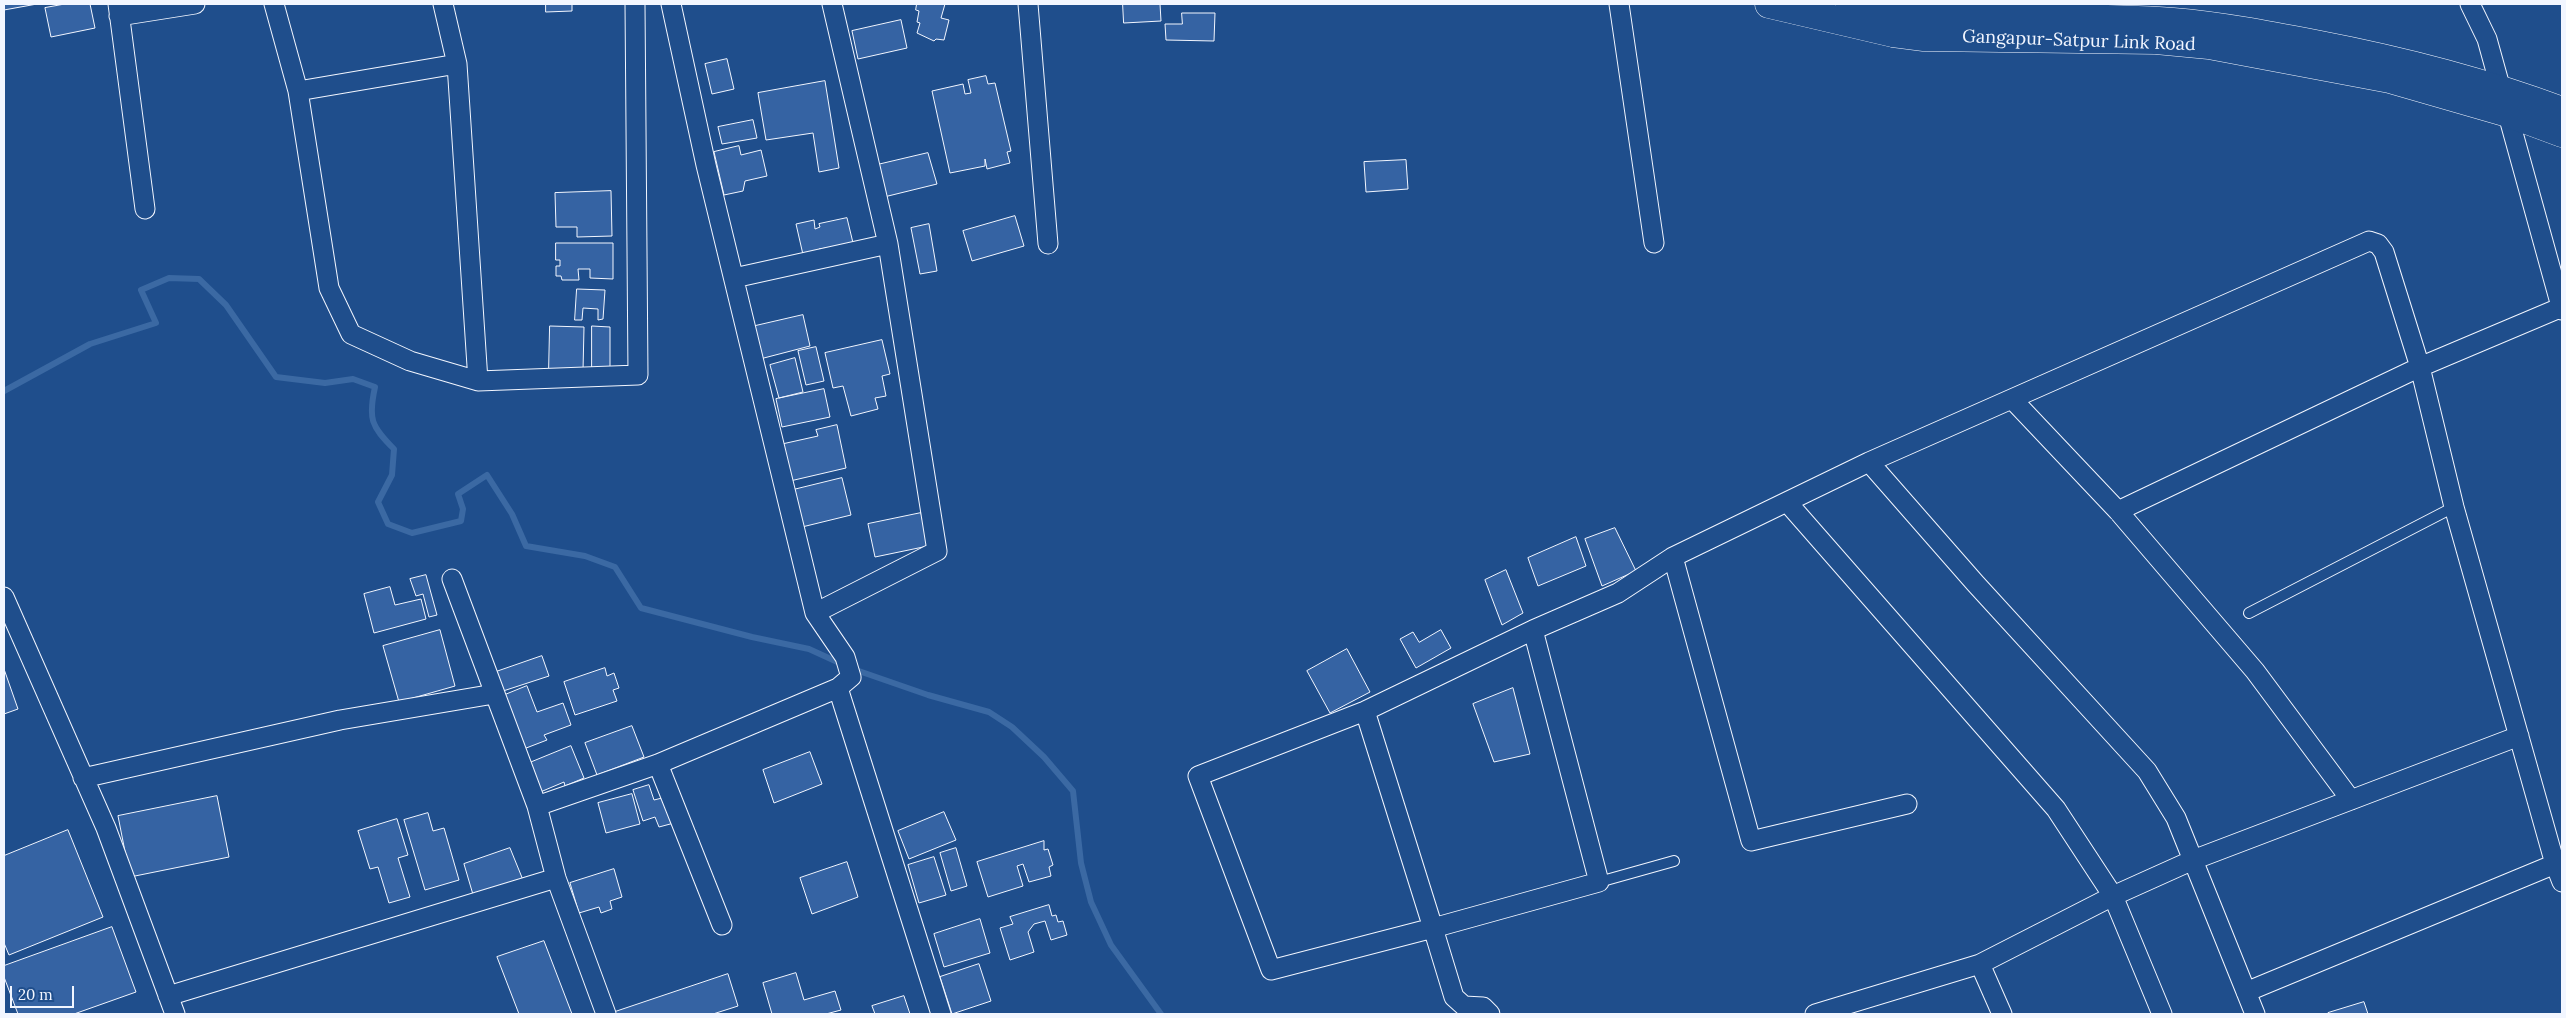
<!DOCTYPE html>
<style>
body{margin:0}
#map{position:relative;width:2566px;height:1018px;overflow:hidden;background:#1f4e8c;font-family:Lora,serif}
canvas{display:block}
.frame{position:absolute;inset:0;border:5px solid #f2f6ff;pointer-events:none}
.scale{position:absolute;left:10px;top:986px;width:64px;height:22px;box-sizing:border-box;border:2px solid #f2f6ff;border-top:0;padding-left:6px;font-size:15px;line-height:18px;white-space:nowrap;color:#f2f6ff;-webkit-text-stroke:4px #1f4e8c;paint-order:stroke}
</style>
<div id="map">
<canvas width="2566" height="1018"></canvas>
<div class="frame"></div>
<div class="scale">20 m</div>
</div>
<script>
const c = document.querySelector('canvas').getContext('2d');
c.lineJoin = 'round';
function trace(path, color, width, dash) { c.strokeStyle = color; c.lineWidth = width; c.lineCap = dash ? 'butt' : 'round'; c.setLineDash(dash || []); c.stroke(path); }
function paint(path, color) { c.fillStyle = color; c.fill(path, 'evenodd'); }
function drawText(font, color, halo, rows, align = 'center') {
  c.font = font + ' Lora,serif'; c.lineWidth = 4; c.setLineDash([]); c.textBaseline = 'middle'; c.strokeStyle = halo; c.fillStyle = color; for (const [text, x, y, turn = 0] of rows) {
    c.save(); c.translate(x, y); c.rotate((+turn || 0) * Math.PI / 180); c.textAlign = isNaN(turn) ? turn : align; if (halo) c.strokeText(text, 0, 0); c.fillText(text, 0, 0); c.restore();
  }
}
const stream = new Path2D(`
 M 4,391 L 90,344 L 156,323 L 141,290 L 169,278 L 199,279 L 226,305 L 276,377 L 325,383 L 353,379 L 375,387 C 368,419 371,426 394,449 L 392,475 L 378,502 L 388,524 L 412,533 L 461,521 L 463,509 L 458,494 L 487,475 L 512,514 L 526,546 L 585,556 L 615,567 L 641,608 L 752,637 L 809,649 L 844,665
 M 853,669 L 928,695 L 989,712 L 1012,727 L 1044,757 L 1073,791 L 1081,863 L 1091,902 L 1111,945 L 1161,1014`);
const building = new Path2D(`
 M 4,4 L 37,4 L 4,10 Z
 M 65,4 L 90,4 L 95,28 L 51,37 L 45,8 Z
 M 546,4 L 572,4 L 572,11 L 546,12 Z
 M 917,4 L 945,4 L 941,18 L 949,20 L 944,40 L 936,39 L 934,41 L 917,33 L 920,23 L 917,22 L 919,11 L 916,10 Z
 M 1123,4 L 1160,4 L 1161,21 L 1124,23 Z
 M 1182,13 L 1215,13 L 1214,41 L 1166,40 L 1165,24 L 1182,24 Z
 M 901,20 L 907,48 L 858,59 L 852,31 Z
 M 727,59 L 734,89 L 712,94 L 705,64 Z
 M 986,76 L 988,84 L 995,83 L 1011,151 L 1007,152 L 1010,163 L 987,169 L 985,159 L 985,166 L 950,173 L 932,91 L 963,84 L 965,94 L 971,93 L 968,80 Z
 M 825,81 L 839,168 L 819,172 L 813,133 L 766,140 L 758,93 Z
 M 753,120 L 757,138 L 722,144 L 718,127 Z
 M 739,146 L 741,155 L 761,150 L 767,176 L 745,181 L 743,191 L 724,195 L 714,152 Z
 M 928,153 L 937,184 L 884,197 L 877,165 Z
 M 1406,160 L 1408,189 L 1366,192 L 1364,162 Z
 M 611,191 L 612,236 L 577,237 L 577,227 L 556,227 L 555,193 Z
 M 1015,216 L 1024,246 L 972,261 L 963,231 Z
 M 847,218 L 854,247 L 827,253 L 826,248 L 819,249 L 821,255 L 804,259 L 796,224 L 814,220 L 815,229 L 820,227 L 819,224 Z
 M 929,224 L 937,271 L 920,274 L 911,228 Z
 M 556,243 L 613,243 L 613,279 L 590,278 L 590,269 L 578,269 L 579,280 L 562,280 L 561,276 L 556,276 L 556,266 L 560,266 L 560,260 L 556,260 Z
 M 577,289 L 605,290 L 603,319 L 598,320 L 598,309 L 583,308 L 582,320 L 575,320 Z
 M 803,315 L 810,346 L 760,359 L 751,327 Z
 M 550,326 L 584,327 L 583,371 L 549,370 Z
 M 592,326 L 610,327 L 610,371 L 592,370 Z
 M 882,340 L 890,374 L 882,376 L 886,396 L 875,398 L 878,409 L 851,416 L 843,386 L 833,388 L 825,353 Z
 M 816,347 L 824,381 L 806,385 L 798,351 Z
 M 795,358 L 803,392 L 779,398 L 770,365 Z
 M 824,389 L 830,417 L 782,427 L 776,399 Z
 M 837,425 L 846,468 L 790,481 L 782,444 L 818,436 L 816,430 Z
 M 842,478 L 851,515 L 802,527 L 793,490 Z
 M 921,513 L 928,546 L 875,557 L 868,524 Z
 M 1615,528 L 1636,571 L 1602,586 L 1585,539 Z
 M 1576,537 L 1586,566 L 1538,586 L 1528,558 Z
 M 1506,570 L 1523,613 L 1502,625 L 1485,580 Z
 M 426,575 L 437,615 L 429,617 L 423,594 L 416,596 L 410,579 Z
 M 390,587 L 395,605 L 421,599 L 426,619 L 374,633 L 364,594 Z
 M 440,630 L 455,686 L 399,702 L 383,646 Z
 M 1441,630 L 1451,648 L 1416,668 L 1400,639 L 1413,632 L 1419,642 Z
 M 1347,649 L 1370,692 L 1330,713 L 1307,671 Z
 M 542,656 L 549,676 L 500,692 L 493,673 Z
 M 605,668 L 607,676 L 614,673 L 619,688 L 613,690 L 617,701 L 575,715 L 564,682 Z
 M 4,669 L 18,709 L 4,714 Z
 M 527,686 L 537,712 L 563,703 L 571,725 L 544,735 L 547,740 L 521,750 L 500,697 Z
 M 1513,688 L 1530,754 L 1494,762 L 1473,704 Z
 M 632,726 L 644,757 L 597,775 L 585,743 Z
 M 571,746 L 584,778 L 565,786 L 564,782 L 538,793 L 527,764 Z
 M 810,752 L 822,784 L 774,803 L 763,770 Z
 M 649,785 L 654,800 L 666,797 L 674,823 L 659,827 L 655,817 L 643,821 L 633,790 Z
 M 632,794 L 640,824 L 606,833 L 598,803 Z
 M 217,796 L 229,857 L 130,877 L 118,816 Z
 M 944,812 L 956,840 L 909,859 L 898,831 Z
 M 428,813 L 433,831 L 444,828 L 459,880 L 425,890 L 404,820 Z
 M 397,819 L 408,855 L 398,858 L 410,897 L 389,903 L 378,867 L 370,869 L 358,831 Z
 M 68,830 L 103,917 L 9,955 L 4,943 L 4,856 Z
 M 1044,841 L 1044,850 L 1048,849 L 1053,865 L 1049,867 L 1051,876 L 1029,882 L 1023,864 L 1017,866 L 1023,886 L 988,897 L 977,862 Z
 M 510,848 L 523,880 L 474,898 L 464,864 Z
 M 956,848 L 967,886 L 951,891 L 940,853 Z
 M 934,857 L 946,895 L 919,903 L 908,865 Z
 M 847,862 L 858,897 L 812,914 L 800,878 Z
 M 614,869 L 622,897 L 610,901 L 612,909 L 601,913 L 599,907 L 579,913 L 570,883 Z
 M 1049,905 L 1052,916 L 1056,915 L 1058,922 L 1063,921 L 1067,935 L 1051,940 L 1045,921 L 1034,924 L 1028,932 L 1034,952 L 1010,960 L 1000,928 L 1013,924 L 1010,917 Z
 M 980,919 L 990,953 L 944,967 L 934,934 Z
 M 112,927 L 136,992 L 74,1014 L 18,1014 L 4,977 L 4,966 Z
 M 544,941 L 572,1014 L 519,1014 L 497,957 Z
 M 979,964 L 991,1001 L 952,1014 L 940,977 Z
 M 796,973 L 804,1000 L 835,991 L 841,1010 L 826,1014 L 772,1014 L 763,983 Z
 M 728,974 L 738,1006 L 713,1014 L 616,1014 L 615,1012 Z
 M 904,996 L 910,1014 L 875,1014 L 872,1006 Z
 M 2364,1002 L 2368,1014 L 2328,1014 L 2328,1013 Z`);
const service = new Path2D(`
 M 2249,613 L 2454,507
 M 1599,882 L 1674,861`);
const minor = new Path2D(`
 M 118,4 L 145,209
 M 274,4 L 298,91 L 457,64
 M 443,4 L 457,64 L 478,381 L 638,375 L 635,4
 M 671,4 L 706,165 L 815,613 L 845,657 L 851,677 L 838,688 L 941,1014
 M 1028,4 L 1048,244
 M 1619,4 L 1654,243
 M 2470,4 L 2487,39 L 2562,310
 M 119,16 L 195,4
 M 298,91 L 329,288 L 351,334 L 410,361 L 478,381
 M 734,278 L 888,244
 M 2012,399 L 2118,511 L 2255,671 L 2351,800
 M 1869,462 L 1975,583 L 2147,771 L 2176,818 L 2255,1014
 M 1787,502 L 2056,809 L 2113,896 L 2162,1014
 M 2118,511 L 2420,367 L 2562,307
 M 1673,557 L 1751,841 L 1907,804
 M 452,579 L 537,806 L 556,878 L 606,1014
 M 4,597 L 106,828 L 175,1014
 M 815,613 L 937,551 L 888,244 L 832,4
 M 1365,711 L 1433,928 L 1271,970 L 1198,776 L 1365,711 L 1533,630 L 1618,593 L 1673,557 L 1869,462 L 2369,241 L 2378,244 L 2384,252 L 2420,367 L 2454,507 L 2555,864
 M 658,764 L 722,925
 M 83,778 L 340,720 L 494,694
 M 537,806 L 658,764 L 838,688
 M 1980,964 L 2113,896 L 2193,860 L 2519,736
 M 2246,992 L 2555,864 L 2562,882
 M 168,996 L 556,878
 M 1490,1014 L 1483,1007 L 1464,1006 L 1454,997 L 1433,928 L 1599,882 L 1533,630
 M 1815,1014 L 1980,964 L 2002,1014`);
const primary = new Path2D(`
 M 1769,4 L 1893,33 L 1924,37 L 2156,40 L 2209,45 L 2390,79 L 2508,113 L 2562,133
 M 1850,4 C 1957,25 2065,14 2173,22 C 2221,26 2268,35 2315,44 C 2399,60 2482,81 2562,111`);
const streetNames = [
 ["Gangapur-Satpur Link Road",2079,41,2]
];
trace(stream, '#3b69a3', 6);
paint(building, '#3563a3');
trace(building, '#f2f6ff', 1);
trace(service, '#f2f6ff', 12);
trace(minor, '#f2f6ff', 21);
trace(primary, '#f2f6ff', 29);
trace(service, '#1f4e8c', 10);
trace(minor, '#1f4e8c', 19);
trace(primary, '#1f4e8c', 28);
drawText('18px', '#f2f6ff', '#1f4e8c', streetNames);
</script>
